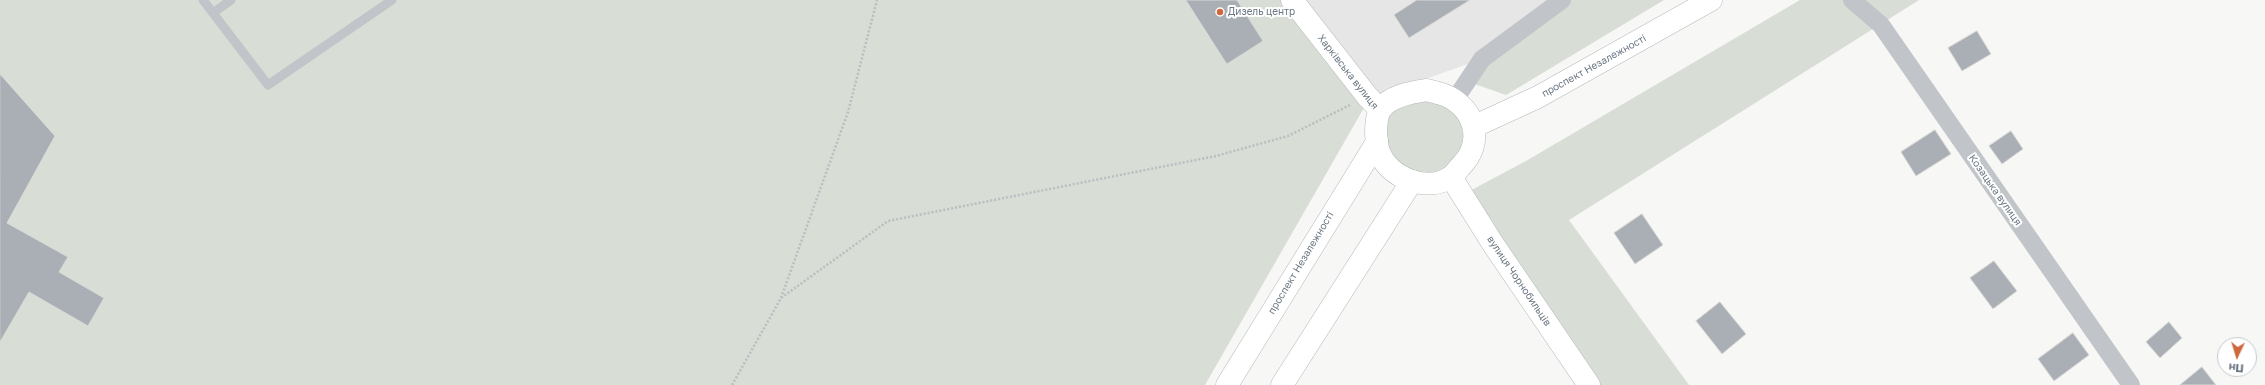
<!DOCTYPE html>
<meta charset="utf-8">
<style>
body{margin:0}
#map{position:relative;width:2265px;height:385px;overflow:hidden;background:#f7f7f5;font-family:"Golos Text",sans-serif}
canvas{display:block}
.north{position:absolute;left:2217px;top:337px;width:40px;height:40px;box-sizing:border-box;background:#fff;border:1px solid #c3c8cd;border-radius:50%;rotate:184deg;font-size:11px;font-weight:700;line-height:16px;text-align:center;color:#6a7682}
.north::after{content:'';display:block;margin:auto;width:14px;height:18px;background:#cf673d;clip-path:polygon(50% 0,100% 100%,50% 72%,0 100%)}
</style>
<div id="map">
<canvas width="2265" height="385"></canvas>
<div class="north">Пн</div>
</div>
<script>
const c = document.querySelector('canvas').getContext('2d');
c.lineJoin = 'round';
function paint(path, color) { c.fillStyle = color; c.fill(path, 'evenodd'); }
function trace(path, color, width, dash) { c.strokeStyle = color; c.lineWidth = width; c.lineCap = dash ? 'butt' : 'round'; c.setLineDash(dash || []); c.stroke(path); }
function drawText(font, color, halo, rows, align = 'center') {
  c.font = font + ' "Golos Text",sans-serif'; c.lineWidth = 4; c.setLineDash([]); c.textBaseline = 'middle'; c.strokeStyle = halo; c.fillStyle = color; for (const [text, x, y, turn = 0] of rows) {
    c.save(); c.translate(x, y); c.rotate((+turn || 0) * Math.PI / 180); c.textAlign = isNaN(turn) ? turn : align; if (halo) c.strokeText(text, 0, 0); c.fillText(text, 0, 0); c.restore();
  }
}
const built = new Path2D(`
 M 1292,0 L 1562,0 L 1482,59 L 1369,99 Z`);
const green = new Path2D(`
 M 0,0 L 1292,0 L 1369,99 L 1205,385 L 0,385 L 0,236 L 55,136 L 0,74 Z
 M 1562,0 L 1664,0 L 1506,95 L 1466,81 Z
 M 1800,0 L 1919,0 L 1569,220 L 1689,385 L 1589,385 L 1462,195 L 1526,161 Z
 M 1447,95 L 1475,142 L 1434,183 L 1386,165 L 1380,110 Z`);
const building = new Path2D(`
 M 1186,0 L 1237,0 L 1263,41 L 1227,64 Z
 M 1417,0 L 1470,0 L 1409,38 L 1394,15 Z
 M 1977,31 L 1991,54 L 1962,71 L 1948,48 Z
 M 0,74 L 55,136 L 7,223 L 68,257 L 59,272 L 104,298 L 88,326 L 29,292 L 0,342 Z
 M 1935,130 L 1951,154 L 1916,176 L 1901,152 Z
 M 2011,131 L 2023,149 L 2002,164 L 1989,146 Z
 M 1642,214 L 1663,245 L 1635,264 L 1614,233 Z
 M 1994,261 L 2017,291 L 1993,309 L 1970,278 Z
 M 1720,302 L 1746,334 L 1722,354 L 1696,321 Z
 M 2169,322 L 2182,338 L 2160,358 L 2146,342 Z
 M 2073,333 L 2089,355 L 2054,381 L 2038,359 Z
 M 2202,367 L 2216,385 L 2180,385 Z`);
const path = new Path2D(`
 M 781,298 L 848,112 L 877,0
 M 732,385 L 781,298 L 888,221 L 1216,156 L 1288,136 L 1350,105`);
const lane = new Path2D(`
 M 203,0 L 268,85 L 392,0
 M 213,13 L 231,0`);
const street = new Path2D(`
 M 1852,0 L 1881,25 L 2131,385
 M 1454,101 L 1482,59 L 1562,0`);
const secondary = new Path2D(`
 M 1451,177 L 1493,244 L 1589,385
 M 1227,385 L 1377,142
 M 1282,385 L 1412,181`);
const primary = new Path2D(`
 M 1292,0 L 1367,96 L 1380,110
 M 1427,90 C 1433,92 1441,93 1447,96 C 1476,110 1484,143 1461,166 C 1458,169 1455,174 1451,177 C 1427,193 1389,178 1379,152 C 1377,147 1377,140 1376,134 C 1376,127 1376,117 1380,110 C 1389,96 1412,92 1427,90 Z
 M 1475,126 L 1538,97 L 1711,0`);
const markers = [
 [1220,12,4,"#cf673d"]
];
const poiNames = [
 ["Дизель центр",1228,12]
];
const streetNames = [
 ["проспект Незалежності",1594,66,-29],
 ["Харківська вулиця",1348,72,52],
 ["Козацька вулиця",1995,190,55],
 ["проспект Незалежності",1301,263,-59],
 ["вулиця Чорнобильців",1519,281,56]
];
paint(built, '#e5e6e5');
paint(green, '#d8ddd6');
paint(building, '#a9afb4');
trace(building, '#d9d9d7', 1);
trace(secondary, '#b4b8bc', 23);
trace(primary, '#b5b8bc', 23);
trace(path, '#bbbdc0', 2.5, [2, 2]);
trace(lane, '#c1c4c8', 9);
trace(street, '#c1c4c8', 18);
trace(secondary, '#fff', 22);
trace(primary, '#fff', 22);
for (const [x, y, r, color] of markers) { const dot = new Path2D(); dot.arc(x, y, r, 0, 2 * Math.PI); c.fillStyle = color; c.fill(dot); trace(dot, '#fff', 1.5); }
drawText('10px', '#6a7682', '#fff', poiNames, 'left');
drawText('10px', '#6a7682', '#fff', streetNames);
</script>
